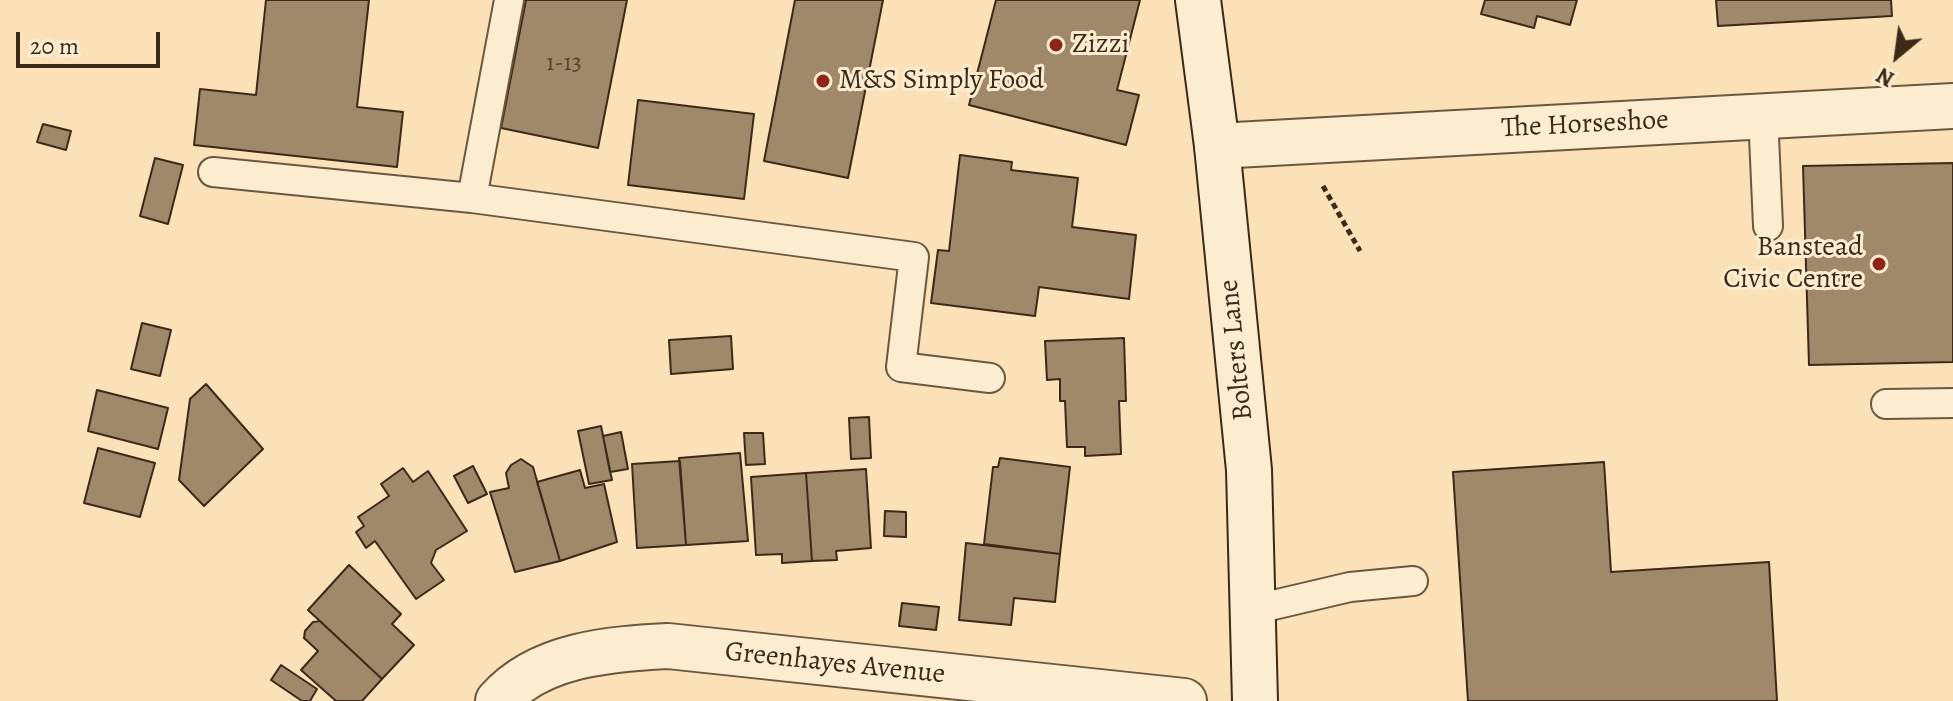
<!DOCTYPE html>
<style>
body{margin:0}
#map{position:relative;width:1953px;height:701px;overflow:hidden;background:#fbe1b7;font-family:Alegreya,serif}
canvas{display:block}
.north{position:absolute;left:1857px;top:16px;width:80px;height:80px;-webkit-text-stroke:6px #fcecd0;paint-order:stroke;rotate:209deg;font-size:22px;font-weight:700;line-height:32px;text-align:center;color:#3c2917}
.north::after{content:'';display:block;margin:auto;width:28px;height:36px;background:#3c2917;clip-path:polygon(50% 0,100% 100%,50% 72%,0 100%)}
.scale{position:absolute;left:16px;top:32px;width:144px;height:36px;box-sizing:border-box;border:4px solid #3c2917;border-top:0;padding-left:10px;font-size:24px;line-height:28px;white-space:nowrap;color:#3c2917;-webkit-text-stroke:6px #fcecd0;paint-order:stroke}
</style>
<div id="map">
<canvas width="1953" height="701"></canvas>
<div class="north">N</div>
<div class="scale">20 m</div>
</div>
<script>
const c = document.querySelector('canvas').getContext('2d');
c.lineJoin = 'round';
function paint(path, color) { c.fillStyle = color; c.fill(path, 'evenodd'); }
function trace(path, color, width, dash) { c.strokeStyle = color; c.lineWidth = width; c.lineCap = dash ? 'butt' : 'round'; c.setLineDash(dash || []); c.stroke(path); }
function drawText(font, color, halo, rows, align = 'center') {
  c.font = font + ' Alegreya,serif'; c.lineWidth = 6; c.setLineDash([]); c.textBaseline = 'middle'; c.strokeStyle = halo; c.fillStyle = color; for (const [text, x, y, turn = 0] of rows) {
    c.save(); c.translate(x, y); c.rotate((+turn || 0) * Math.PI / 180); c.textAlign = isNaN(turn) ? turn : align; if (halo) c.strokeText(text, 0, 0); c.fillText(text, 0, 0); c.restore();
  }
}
const building = new Path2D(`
 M 266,0 L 369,0 L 357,107 L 403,112 L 397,167 L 194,145 L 200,89 L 256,95 Z
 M 526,0 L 627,0 L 598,148 L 501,128 Z
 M 795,0 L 883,0 L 848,178 L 764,161 Z
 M 996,0 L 1140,0 L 1117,90 L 1139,95 L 1126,145 L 969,105 Z
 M 1485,0 L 1577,0 L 1570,25 L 1537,16 L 1534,28 L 1481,14 Z
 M 1716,0 L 1891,0 L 1892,16 L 1718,26 Z
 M 638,100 L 754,114 L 744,199 L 628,185 Z
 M 43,124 L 71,131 L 66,150 L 37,142 Z
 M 960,155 L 1012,162 L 1011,170 L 1078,178 L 1072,227 L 1136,235 L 1129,299 L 1039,287 L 1035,316 L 931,303 L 938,250 L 949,251 Z
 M 155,158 L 183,165 L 168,224 L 140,216 Z
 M 1953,163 L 1953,362 L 1809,365 L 1803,166 Z
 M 142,323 L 171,330 L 160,376 L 131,369 Z
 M 731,336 L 733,369 L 671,374 L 669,340 Z
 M 1124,338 L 1126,401 L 1119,401 L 1121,454 L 1085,456 L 1085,447 L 1067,447 L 1065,401 L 1060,401 L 1060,379 L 1047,380 L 1045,341 Z
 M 206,384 L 263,449 L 204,506 L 179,480 L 190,399 Z
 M 97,390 L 168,408 L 158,449 L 88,431 Z
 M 869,417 L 871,458 L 851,459 L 849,418 Z
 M 601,426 L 612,480 L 589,484 L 578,431 Z
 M 621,432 L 628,469 L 610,472 L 603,436 Z
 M 744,433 L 763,433 L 765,464 L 746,465 Z
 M 98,448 L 155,463 L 140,517 L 84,503 Z
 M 740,453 L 748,541 L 686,545 L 679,458 Z
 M 1000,458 L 1070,467 L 1060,554 L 984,544 L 993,467 L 998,467 Z
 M 521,459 L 533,467 L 560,561 L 515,572 L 490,492 L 509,488 L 506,473 L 511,465 Z
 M 680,461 L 686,545 L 637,548 L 632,464 Z
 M 1604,462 L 1611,572 L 1769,562 L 1777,701 L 1468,701 L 1453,472 Z
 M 473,466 L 487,494 L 468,503 L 454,476 Z
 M 403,468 L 413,482 L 428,471 L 467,531 L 436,550 L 431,563 L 444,580 L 416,599 L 375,541 L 366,548 L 356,532 L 364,526 L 358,517 L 389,496 L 381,484 Z
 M 866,469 L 871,548 L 836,551 L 837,560 L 812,561 L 806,473 Z
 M 580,470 L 585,488 L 604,484 L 617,542 L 560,561 L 537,482 Z
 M 806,473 L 812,561 L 782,563 L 782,554 L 756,555 L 751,477 Z
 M 885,511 L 906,512 L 906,537 L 884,536 Z
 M 966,543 L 1060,554 L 1055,602 L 1014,598 L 1011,625 L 959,620 Z
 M 349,565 L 401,614 L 392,624 L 414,645 L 382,679 L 308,610 Z
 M 902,603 L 939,607 L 936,630 L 899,626 Z
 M 320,621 L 382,679 L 362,701 L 336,701 L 301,670 L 318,651 L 304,638 L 305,631 L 313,622 Z
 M 281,665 L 317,689 L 310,701 L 302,701 L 271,680 Z`);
const path = new Path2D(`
 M 1323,186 L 1360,251`);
const service = new Path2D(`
 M 1763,114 L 1768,226
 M 213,172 L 472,198 L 914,257 L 901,367 L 990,378
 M 472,198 L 509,0
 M 1886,404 L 1953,403
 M 1252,610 L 1350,587 L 1413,581`);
const minor = new Path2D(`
 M 1217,146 L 1953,106
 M 498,701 C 539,654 610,649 668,646 L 1184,701`);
const secondary = new Path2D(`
 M 1198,0 L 1217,146 L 1249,470 L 1255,701`);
const markers = [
 [1056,45,8,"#8f2418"],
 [823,81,8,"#8f2418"],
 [1879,264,8,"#8f2418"]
];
const numberNames = [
 ["1-13",564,64]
];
const poiNames = [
 ["Zizzi",1072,45],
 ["M&S Simply Food",839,81],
 ["Banstead",1863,248,"right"],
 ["Civic Centre",1863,280,"right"]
];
const streetNames = [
 ["The Horseshoe",1585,125,-3],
 ["Bolters Lane",1237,350,-96],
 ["Greenhayes Avenue",835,664,6]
];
paint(building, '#9f896a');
trace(building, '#3c2917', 2);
trace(service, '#6c573f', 32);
trace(minor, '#6c573f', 48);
trace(secondary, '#3c2917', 48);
trace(path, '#3c2917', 5, [6, 4]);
trace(service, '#fcecd0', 28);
trace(minor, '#fcecd0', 44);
trace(secondary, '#fcecd0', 44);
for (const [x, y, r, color] of markers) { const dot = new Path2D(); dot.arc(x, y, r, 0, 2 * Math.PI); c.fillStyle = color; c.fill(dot); trace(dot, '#fcecd0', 3); }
drawText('24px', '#55412c', null, numberNames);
drawText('28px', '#3c2917', '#fcecd0', poiNames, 'left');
drawText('28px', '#3c2917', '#fcecd0', streetNames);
</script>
